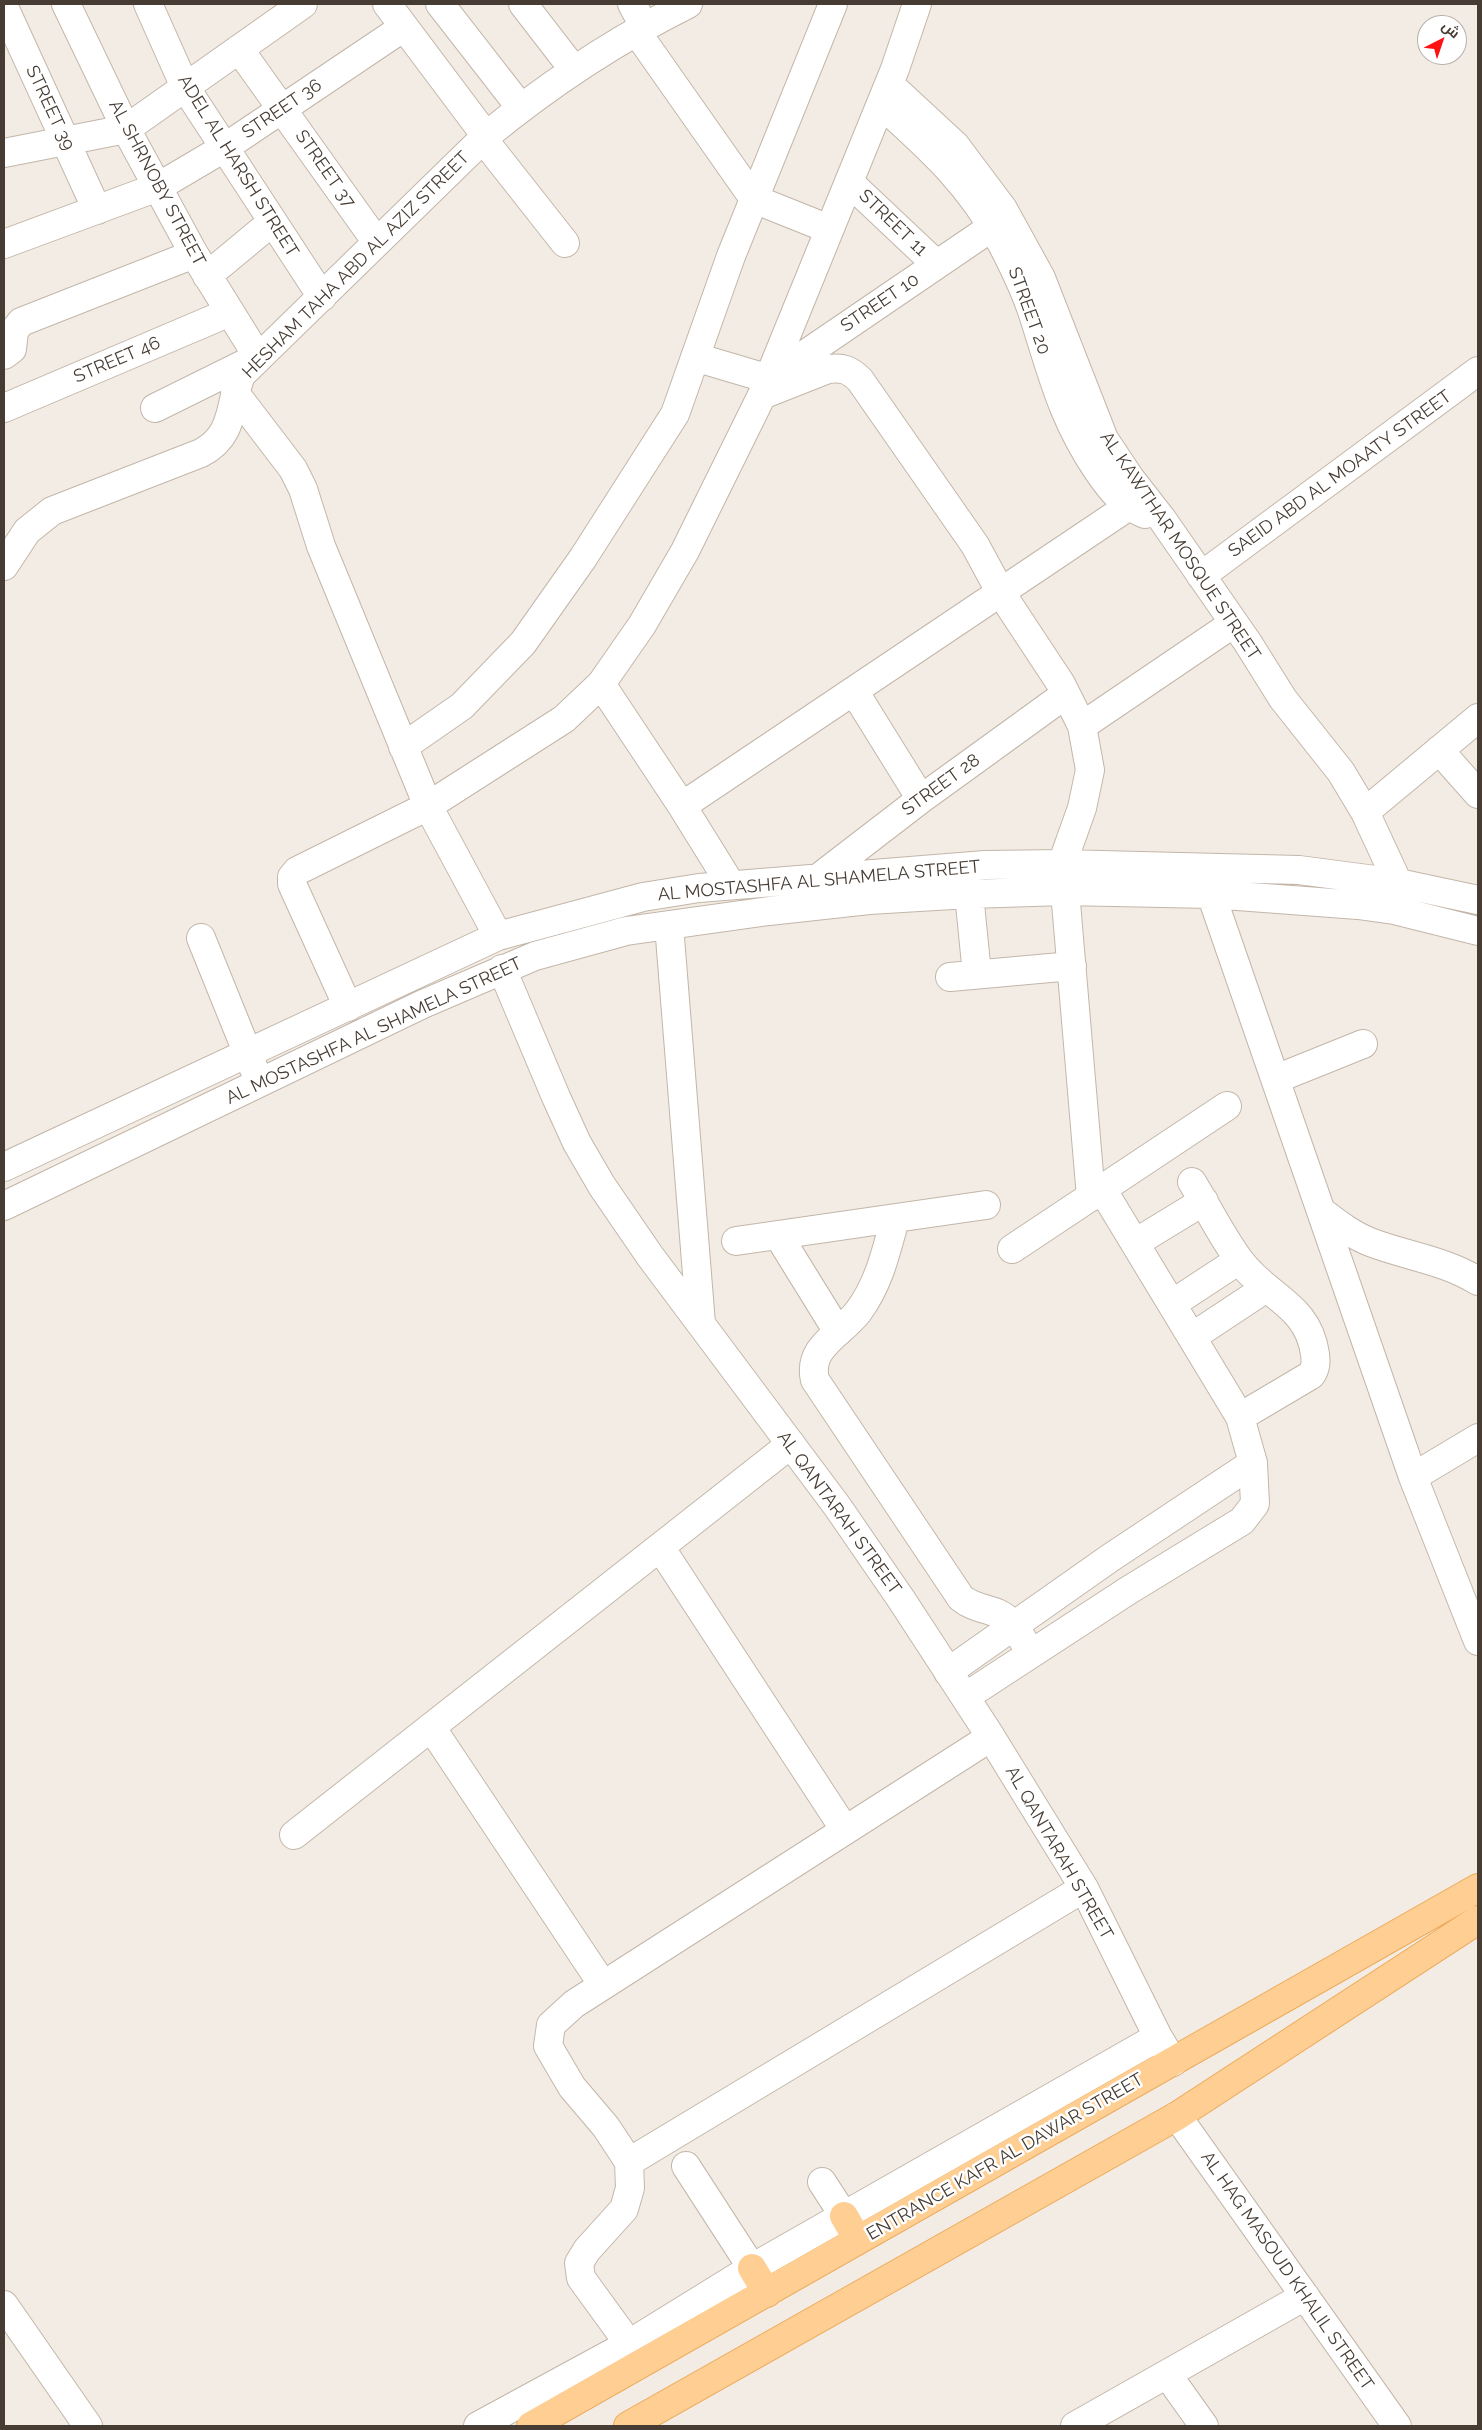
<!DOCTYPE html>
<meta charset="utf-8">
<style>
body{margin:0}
#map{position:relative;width:1482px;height:2430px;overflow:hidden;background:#f3ece4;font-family:Raleway,Cairo,sans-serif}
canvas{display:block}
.frame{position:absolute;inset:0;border:5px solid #463c34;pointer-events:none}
.north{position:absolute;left:1417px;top:15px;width:50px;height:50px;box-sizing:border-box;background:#fff;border:1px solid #b5b1ae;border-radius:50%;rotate:41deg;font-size:14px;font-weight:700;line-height:20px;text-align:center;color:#463c34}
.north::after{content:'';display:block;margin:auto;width:18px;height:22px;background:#ff1012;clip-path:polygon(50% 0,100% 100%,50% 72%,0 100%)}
</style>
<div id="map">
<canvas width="1482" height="2430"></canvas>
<div class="frame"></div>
<div class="north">ش</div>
</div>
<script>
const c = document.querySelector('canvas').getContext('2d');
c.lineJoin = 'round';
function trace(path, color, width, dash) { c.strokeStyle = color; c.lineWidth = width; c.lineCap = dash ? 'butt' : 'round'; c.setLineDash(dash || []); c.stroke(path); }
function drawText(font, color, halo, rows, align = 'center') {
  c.font = font + ' Raleway,sans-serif'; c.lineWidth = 5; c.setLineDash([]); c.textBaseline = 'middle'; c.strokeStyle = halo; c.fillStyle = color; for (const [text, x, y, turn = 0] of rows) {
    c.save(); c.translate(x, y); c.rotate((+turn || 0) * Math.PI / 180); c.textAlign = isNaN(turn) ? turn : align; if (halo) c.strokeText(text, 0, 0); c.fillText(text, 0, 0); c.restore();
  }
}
const minor = new Path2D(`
 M 66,4 L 126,129 L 194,254 L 258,357 L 155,408
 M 148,4 L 185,87 L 322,297
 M 387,4 L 486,136
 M 440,4 L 521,108
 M 523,4 L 574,70
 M 632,4 L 644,26
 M 4,7 L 97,210
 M 636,31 L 754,199 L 829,229
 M 239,49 L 376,241
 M 889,84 L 955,145 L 1003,209 L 1041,278 L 1104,439 L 1130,478 L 1162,519 L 1248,643 L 1283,699 L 1341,772 L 1365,812 L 1398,883
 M 881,104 C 930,148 971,185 1002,244 C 1014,267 1025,290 1033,314 C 1052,373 1062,418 1098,471 C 1111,490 1123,505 1145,514
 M 483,139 L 565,243
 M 4,153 L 126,129 L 303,4
 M 849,182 L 936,264
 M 4,244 L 158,187 L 224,148 L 404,27
 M 207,276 L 272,222
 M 4,355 L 12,349 L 14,331 L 21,322 L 194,254
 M 695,357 L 769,379 L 992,227
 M 235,393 L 293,469 L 303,489 L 321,546 L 428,806 L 498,936
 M 762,395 L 828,369 C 843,367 850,370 860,380 L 975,545 L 1001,593 L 1061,684 L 1082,726 L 1090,770 L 1082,808 L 1056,881
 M 4,408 L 230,312
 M 4,566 L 27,531 L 52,511 L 201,453 C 235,435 229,406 241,375 L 486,136 C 548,85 616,40 688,4
 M 1201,576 L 1478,371
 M 601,684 L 682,806 L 731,885
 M 854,691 L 921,799
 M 1082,726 L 1234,623
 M 403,747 L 462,706 L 523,643 L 583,558 L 675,414 L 731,256 L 833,4
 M 1439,750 L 1478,794
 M 682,806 L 1129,506
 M 1365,812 L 1478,718
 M 817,879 L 921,799 L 1066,694
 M 1065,891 L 1091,1197
 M 969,894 L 977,974
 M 1211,894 L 1413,1477 L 1478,1641
 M 669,925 L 701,1324
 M 201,938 L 254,1069
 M 502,969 L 556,1097 L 577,1143 L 602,1186 L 650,1256 L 837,1506 L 901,1599 L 991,1737 L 1084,1888 L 1158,2037 L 1173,2062
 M 950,977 L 1072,966
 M 348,1007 L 292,884 L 292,877 L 297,871 L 428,806 L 564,719 L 601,684 L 642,625 L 685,551 L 762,395 L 895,69 L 917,4
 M 1276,1079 L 1363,1044
 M 4,1167 L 498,936 L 643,897 L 699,888 L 985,865 L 1062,864 L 1299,870 L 1398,883 L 1478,900
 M 1192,1182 C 1208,1208 1222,1237 1240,1261 C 1267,1298 1308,1304 1315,1354 C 1316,1362 1316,1368 1311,1375 L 1240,1417
 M 4,1206 L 423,1004 L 535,956 L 626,931 L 769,911 L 869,900 L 969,894 L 1065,891 L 1211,894 L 1358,905 L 1394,910 L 1478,931
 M 1321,1211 C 1337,1223 1352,1235 1370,1242 C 1406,1256 1444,1260 1478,1281
 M 895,1219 C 886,1252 879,1284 858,1312 C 841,1334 807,1347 815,1380 L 961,1598 C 972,1607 984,1608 997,1613 C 1014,1620 1022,1639 1031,1654
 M 778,1235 L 838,1332
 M 736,1241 L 986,1205
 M 1135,1243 L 1204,1201
 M 1012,1249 L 1227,1106
 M 1172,1304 L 1239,1260
 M 1192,1337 L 1266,1288
 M 1413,1477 L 1478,1438
 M 660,1547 L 845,1830
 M 948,1672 L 1110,1558 L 1253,1463
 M 965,1697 L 1129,1590 L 1242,1521 L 1255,1504 L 1253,1463 L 1240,1417 L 1102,1189
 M 431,1727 L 603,1985
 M 294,1835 L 791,1444
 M 1177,2116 L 1397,2426
 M 629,2162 L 1084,1888
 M 686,2166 L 752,2268
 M 822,2182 L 844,2216
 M 4,2305 L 88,2426
 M 629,2344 L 581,2278 L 579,2263 L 587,2250 L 624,2209 L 630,2188 L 629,2162 L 606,2127 L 572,2087 L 548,2046 L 551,2025 L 574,2004 L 991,1737
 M 1167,2374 L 1204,2426
 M 478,2426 L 629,2344 L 752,2268 L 1158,2037
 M 1075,2426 L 1305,2296`);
const major = new Path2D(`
 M 844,2216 L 858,2240
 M 752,2268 L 767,2293
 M 531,2426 L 1478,1888
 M 628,2426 L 1177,2116 L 1478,1920`);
const streetNames = [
 ["STREET 39",50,108,65],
 ["STREET 36",282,109,-34],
 ["ADEL AL HARSH STREET",238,166,58],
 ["STREET 37",325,169,55],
 ["AL SHRNOBY STREET",157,183,62],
 ["STREET 11",893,223,44],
 ["HESHAM TAHA ABD AL AZIZ STREET",356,265,-45],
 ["STREET 10",880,303,-34],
 ["STREET 20",1029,311,70],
 ["STREET 46",117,360,-23],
 ["SAEID ABD AL MOAATY STREET",1340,474,-36],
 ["AL KAWTHAR MOSQUE STREET",1180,546,56],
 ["STREET 28",941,785,-36],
 ["AL MOSTASHFA AL SHAMELA STREET",819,881,-5],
 ["AL MOSTASHFA AL SHAMELA STREET",374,1031,-25],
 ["AL QANTARAH STREET",839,1513,54],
 ["AL QANTARAH STREET",1059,1853,60],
 ["ENTRANCE KAFR AL DAWAR STREET",1005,2157,-30],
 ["AL HAG MASOUD KHALIL STREET",1287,2271,55]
];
trace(minor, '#c3b6a9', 30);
trace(major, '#eca95a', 30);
trace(minor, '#fff', 28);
trace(major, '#ffce92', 28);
drawText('18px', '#463c34', '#fff', streetNames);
</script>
